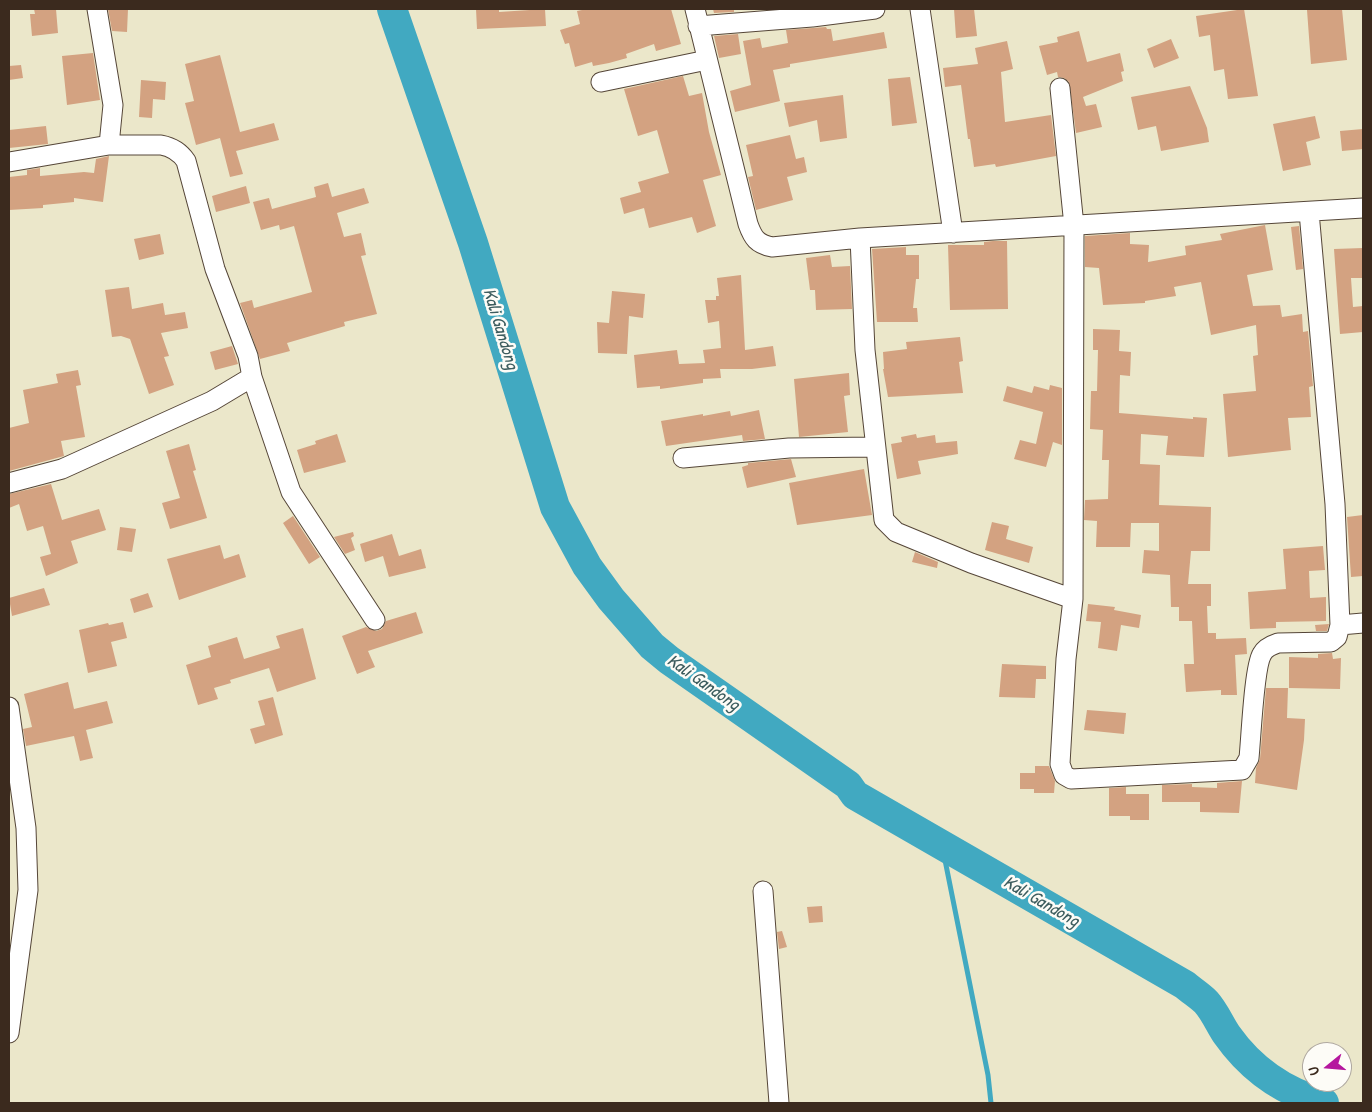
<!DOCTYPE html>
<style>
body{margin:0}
#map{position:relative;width:1372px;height:1112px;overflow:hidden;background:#ebe7ca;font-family:"Patrick Hand",sans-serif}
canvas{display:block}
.frame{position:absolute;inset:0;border:10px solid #3b2a1e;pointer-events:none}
.north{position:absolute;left:1302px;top:1042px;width:50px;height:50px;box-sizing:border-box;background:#fdfcf7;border:1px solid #afa8a0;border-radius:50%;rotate:253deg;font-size:14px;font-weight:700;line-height:20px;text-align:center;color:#3b2a1e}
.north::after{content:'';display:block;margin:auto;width:18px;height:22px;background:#b5179e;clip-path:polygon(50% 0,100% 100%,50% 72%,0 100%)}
</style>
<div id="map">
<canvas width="1372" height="1112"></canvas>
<div class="frame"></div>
<div class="north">U</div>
</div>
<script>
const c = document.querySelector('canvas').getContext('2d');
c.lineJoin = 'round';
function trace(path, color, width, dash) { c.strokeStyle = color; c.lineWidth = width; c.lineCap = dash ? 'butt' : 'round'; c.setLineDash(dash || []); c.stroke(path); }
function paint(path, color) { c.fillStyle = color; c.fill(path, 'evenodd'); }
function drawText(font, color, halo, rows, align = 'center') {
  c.font = font + ' "Patrick Hand",sans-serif'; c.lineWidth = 5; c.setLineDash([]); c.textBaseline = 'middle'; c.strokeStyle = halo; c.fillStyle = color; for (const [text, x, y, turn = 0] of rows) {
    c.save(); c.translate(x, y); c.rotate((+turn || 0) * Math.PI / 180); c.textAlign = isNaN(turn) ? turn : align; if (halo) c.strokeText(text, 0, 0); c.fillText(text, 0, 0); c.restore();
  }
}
const stream = new Path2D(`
 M 942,845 L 988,1075 L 991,1103`);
const river = new Path2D(`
 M 392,9 L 473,243 L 555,507 L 587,566 L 611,599 L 652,646 L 669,660 L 848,785 L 855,795 L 1185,985 C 1192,991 1200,996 1206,1002 C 1215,1012 1220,1025 1227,1035 C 1251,1069 1284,1092 1324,1103`);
const building = new Path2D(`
 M 34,9 L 56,9 L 58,33 L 32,36 L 30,14 L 35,14 Z
 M 108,9 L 128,9 L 127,32 L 112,31 Z
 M 476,9 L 499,9 L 499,12 L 545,9 L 546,26 L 477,29 Z
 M 587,9 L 671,9 L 681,44 L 656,51 L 654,44 L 626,54 L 627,58 L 609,63 L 593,66 L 592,62 L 575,67 L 569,43 L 565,44 L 560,30 L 580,24 L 577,11 Z
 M 713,9 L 734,9 L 734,12 L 714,13 Z
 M 954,9 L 974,9 L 977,36 L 956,38 Z
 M 1244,9 L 1258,96 L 1228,99 L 1224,69 L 1214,71 L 1210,35 L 1199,37 L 1196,16 Z
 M 1319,9 L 1342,9 L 1347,60 L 1311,64 L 1307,10 Z
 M 826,27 L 827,29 L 831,29 L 833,41 L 884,32 L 887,48 L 790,64 L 790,67 L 773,70 L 780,101 L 735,112 L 730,91 L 751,85 L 743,41 L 760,38 L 762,48 L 788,43 L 786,30 Z
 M 1079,31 L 1087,62 L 1120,53 L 1124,71 L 1121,72 L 1123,81 L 1083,97 L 1086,106 L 1096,104 L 1102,127 L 1076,133 L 1069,82 L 1064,78 L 1058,77 L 1057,72 L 1047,75 L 1039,46 L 1058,42 L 1057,37 Z
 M 738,34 L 741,54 L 719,58 L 714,36 Z
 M 1171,39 L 1179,58 L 1154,68 L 1147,49 Z
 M 1007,41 L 1013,69 L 1001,72 L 1005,122 L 1051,115 L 1056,156 L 996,167 L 995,164 L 974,167 L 970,139 L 968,139 L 961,85 L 945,87 L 943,68 L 978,64 L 975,48 Z
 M 93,53 L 100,100 L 67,105 L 62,56 Z
 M 220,55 L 240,132 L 274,123 L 279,140 L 236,151 L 243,174 L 230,177 L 220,138 L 196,145 L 185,103 L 194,101 L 185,64 Z
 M 21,65 L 23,78 L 9,80 L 9,66 Z
 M 683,76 L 689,96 L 702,93 L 709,132 L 721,175 L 703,180 L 716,226 L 697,233 L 692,217 L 649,228 L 644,208 L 624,214 L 620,198 L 641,192 L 638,182 L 669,173 L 657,130 L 638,136 L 624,89 Z
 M 910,77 L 917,123 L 892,126 L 888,79 Z
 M 141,80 L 166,82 L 165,100 L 153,99 L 152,118 L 139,117 Z
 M 1190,86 L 1207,128 L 1209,142 L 1161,151 L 1156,126 L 1138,130 L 1131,97 Z
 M 843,95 L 847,138 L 820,142 L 817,120 L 789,127 L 784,103 Z
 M 1315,116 L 1320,138 L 1306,142 L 1311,165 L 1283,171 L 1273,124 Z
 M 46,126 L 48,144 L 9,148 L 9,130 Z
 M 1363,129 L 1363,149 L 1342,151 L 1340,131 Z
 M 790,135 L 796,159 L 804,157 L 807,172 L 787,177 L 793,200 L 756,210 L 748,177 L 753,176 L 746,145 Z
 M 109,156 L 103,202 L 74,198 L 74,202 L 43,205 L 43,208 L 9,210 L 9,177 L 27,175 L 27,170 L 40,168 L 40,176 L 84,172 L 94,173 L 96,159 Z
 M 328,183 L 332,197 L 364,188 L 369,203 L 337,213 L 344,237 L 361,233 L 366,255 L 361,256 L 377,314 L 344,322 L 345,326 L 287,343 L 290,351 L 260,359 L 240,303 L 252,300 L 254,308 L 312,292 L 294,226 L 280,230 L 279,225 L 261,230 L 253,202 L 269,198 L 272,209 L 316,197 L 314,187 Z
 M 246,186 L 250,203 L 216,212 L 212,196 Z
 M 1265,225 L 1273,270 L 1247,275 L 1253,306 L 1280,305 L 1282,317 L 1302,314 L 1303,332 L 1308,331 L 1313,386 L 1309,387 L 1311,417 L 1288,418 L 1291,450 L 1228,457 L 1223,394 L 1256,391 L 1253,356 L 1258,355 L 1256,325 L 1211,335 L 1201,282 L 1174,287 L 1176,296 L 1145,301 L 1145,303 L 1103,305 L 1099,268 L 1085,267 L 1085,236 L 1130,233 L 1130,244 L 1149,245 L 1148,262 L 1186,255 L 1185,246 L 1222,240 L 1220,234 Z
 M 1299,226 L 1303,269 L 1296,270 L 1291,227 Z
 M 160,234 L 164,254 L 139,260 L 134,239 Z
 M 993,241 L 1007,241 L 1008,309 L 950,310 L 948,245 L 984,245 L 984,242 Z
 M 906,247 L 906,255 L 919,255 L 919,279 L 916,279 L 913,308 L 917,308 L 918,322 L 877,322 L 872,249 Z
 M 1363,248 L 1363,278 L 1351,278 L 1353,307 L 1363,306 L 1363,332 L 1340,334 L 1334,249 Z
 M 830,255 L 832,267 L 850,266 L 852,309 L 816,310 L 815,290 L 810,290 L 806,258 Z
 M 741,275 L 745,350 L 773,346 L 776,366 L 752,369 L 720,369 L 721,378 L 703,379 L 703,383 L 660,389 L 660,386 L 637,388 L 634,355 L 677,350 L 679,364 L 705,363 L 703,350 L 721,348 L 719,321 L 708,323 L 705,300 L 716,300 L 716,296 L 719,296 L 717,278 Z
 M 129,287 L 132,309 L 163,303 L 165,315 L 185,312 L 188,328 L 161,333 L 169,356 L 164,357 L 174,385 L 149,394 L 130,339 L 121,336 L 112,337 L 105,290 Z
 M 612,291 L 645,294 L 643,318 L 629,316 L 627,354 L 598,353 L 597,322 L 609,323 Z
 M 1093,329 L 1120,330 L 1119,351 L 1131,352 L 1130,376 L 1120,375 L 1119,413 L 1193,419 L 1193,417 L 1207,418 L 1204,457 L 1166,455 L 1168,436 L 1141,434 L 1140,464 L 1160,465 L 1159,505 L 1211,507 L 1210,551 L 1191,551 L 1188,584 L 1211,584 L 1211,606 L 1207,606 L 1208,633 L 1216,633 L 1216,639 L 1246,638 L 1247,654 L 1235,655 L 1237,695 L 1221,695 L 1221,690 L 1186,692 L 1184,664 L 1194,664 L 1192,621 L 1179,621 L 1179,607 L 1171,607 L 1170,575 L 1142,573 L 1144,550 L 1159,551 L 1159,523 L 1131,523 L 1130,547 L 1096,547 L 1097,521 L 1084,520 L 1085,500 L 1108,499 L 1109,460 L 1102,460 L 1103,430 L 1090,429 L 1091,391 L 1097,391 L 1098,350 L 1093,350 Z
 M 960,337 L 963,361 L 959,362 L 963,393 L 888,397 L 883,369 L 884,369 L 883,352 L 907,349 L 906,342 Z
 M 232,346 L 238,364 L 215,370 L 210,352 Z
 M 78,370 L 81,385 L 76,386 L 85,437 L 61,441 L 64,456 L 9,471 L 9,428 L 29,423 L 23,390 L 58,383 L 56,374 Z
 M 849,373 L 850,395 L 844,396 L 848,432 L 799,437 L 794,379 Z
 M 1050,385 L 1062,388 L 1062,445 L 1053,442 L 1046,467 L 1014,459 L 1020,440 L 1036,444 L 1043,412 L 1003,401 L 1007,386 L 1032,393 L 1034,386 L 1049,390 Z
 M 759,410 L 765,439 L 743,441 L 742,435 L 666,446 L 661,421 L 703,414 L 703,416 L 730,411 L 731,416 Z
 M 337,434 L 346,462 L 304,473 L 297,450 L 316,444 L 315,441 Z
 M 916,434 L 917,438 L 935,435 L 936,443 L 957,441 L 958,454 L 918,461 L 921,474 L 897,479 L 891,444 L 902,442 L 901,437 Z
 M 189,444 L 196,470 L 193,471 L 207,518 L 170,529 L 162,503 L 180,498 L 166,451 Z
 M 791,459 L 796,477 L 747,488 L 742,467 L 748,465 L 748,463 Z
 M 864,469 L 872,515 L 797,525 L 789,483 Z
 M 51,484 L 62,520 L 99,509 L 106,530 L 71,541 L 78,563 L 46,576 L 40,557 L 51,554 L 43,526 L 27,531 L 19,504 L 9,508 L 9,494 Z
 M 1363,515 L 1363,576 L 1351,577 L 1347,517 Z
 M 293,516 L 320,557 L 309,564 L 283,523 Z
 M 992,522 L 1009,526 L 1006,539 L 1033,547 L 1029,563 L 985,550 Z
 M 120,527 L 136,529 L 132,552 L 117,550 Z
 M 353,532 L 354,536 L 351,538 L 355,550 L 345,554 L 334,537 Z
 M 392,534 L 399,556 L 421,549 L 426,568 L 389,577 L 383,556 L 365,562 L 360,544 Z
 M 220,545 L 224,559 L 239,554 L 246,577 L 179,600 L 167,559 Z
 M 1323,546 L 1325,570 L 1309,571 L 1310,598 L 1326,597 L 1326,621 L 1276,622 L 1276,628 L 1250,629 L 1248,592 L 1286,589 L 1283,549 Z
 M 915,552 L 938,562 L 937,568 L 912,562 Z
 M 44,588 L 50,605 L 12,616 L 9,598 Z
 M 148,593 L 153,607 L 134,613 L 130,599 Z
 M 1088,604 L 1115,607 L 1114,610 L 1141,615 L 1139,628 L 1121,625 L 1117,651 L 1098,648 L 1101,622 L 1086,621 Z
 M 416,612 L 423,633 L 368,651 L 375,667 L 357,674 L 342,636 L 366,627 L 376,631 L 382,629 L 386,621 Z
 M 123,622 L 127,638 L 111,642 L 117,666 L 88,673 L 79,630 L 108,623 L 109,625 Z
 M 1329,624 L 1327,631 L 1316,631 L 1315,625 Z
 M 303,628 L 316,679 L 277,692 L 269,668 L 230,680 L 231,683 L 214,688 L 218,699 L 198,705 L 186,665 L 211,657 L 208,646 L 237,637 L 244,659 L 280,648 L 276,636 Z
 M 1332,653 L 1333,659 L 1341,658 L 1340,689 L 1289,688 L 1289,657 L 1318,658 L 1318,654 Z
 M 1002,664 L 1046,666 L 1046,679 L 1036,679 L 1035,698 L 999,697 Z
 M 68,682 L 74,709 L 107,701 L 113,723 L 86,730 L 93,758 L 80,761 L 74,736 L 26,746 L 23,729 L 32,727 L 24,694 Z
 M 1266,688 L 1288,688 L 1287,718 L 1305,719 L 1304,740 L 1297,790 L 1255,783 L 1256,768 L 1260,759 Z
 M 273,697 L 283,735 L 255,744 L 250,729 L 265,725 L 258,701 Z
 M 1087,710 L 1126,713 L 1124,734 L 1084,730 Z
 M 1035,766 L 1049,766 L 1055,781 L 1054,793 L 1034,793 L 1034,789 L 1020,789 L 1020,773 L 1035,773 Z
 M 1242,781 L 1239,813 L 1200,812 L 1200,802 L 1162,802 L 1162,785 L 1192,784 L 1192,787 L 1217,788 L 1217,783 Z
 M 1126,787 L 1126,794 L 1149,794 L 1149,820 L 1130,820 L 1130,816 L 1109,816 L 1109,788 Z
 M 822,906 L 823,922 L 809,923 L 807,907 Z
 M 782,931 L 787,947 L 779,949 L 777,932 Z`);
const minor = new Path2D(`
 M 97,9 L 113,105 L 109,145
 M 695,9 L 748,224 C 753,238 757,244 772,247 L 860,238 L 1363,208
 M 920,9 L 953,233
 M 698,26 L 812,17 L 875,9
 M 601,82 L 707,60
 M 1060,88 L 1074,226 L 1073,599 L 1066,659 L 1060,764 L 1064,775 L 1071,779 L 1242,770 L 1249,758 C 1251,739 1254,667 1262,654 C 1265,648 1272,645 1278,643 L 1331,642 L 1337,637 L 1340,625 L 1335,504 L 1309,212
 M 9,162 L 109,145 L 161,145 C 172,147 180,152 186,161 L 215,269 L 248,356 L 252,377 L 212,401 L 62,469 L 9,483
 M 860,238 L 865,350 L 884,520 L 896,532 L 971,563 L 1073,599
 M 252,377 L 291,492 L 375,620
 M 683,458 L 789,448 L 874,447
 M 1340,625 L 1363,623
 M 9,707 L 26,828 L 28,890 L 9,1033
 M 763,891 L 779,1103`);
const waterNames = [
 ["Kali Gandong",500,329,73],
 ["Kali Gandong",703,683,35],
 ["Kali Gandong",1041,902,30]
];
trace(stream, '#41a9c1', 5);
trace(river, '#41a9c1', 30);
paint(building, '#d3a281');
trace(minor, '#554638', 21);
trace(minor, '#fff', 19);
drawText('italic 18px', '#3d5d5f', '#fdfcf7', waterNames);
</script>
